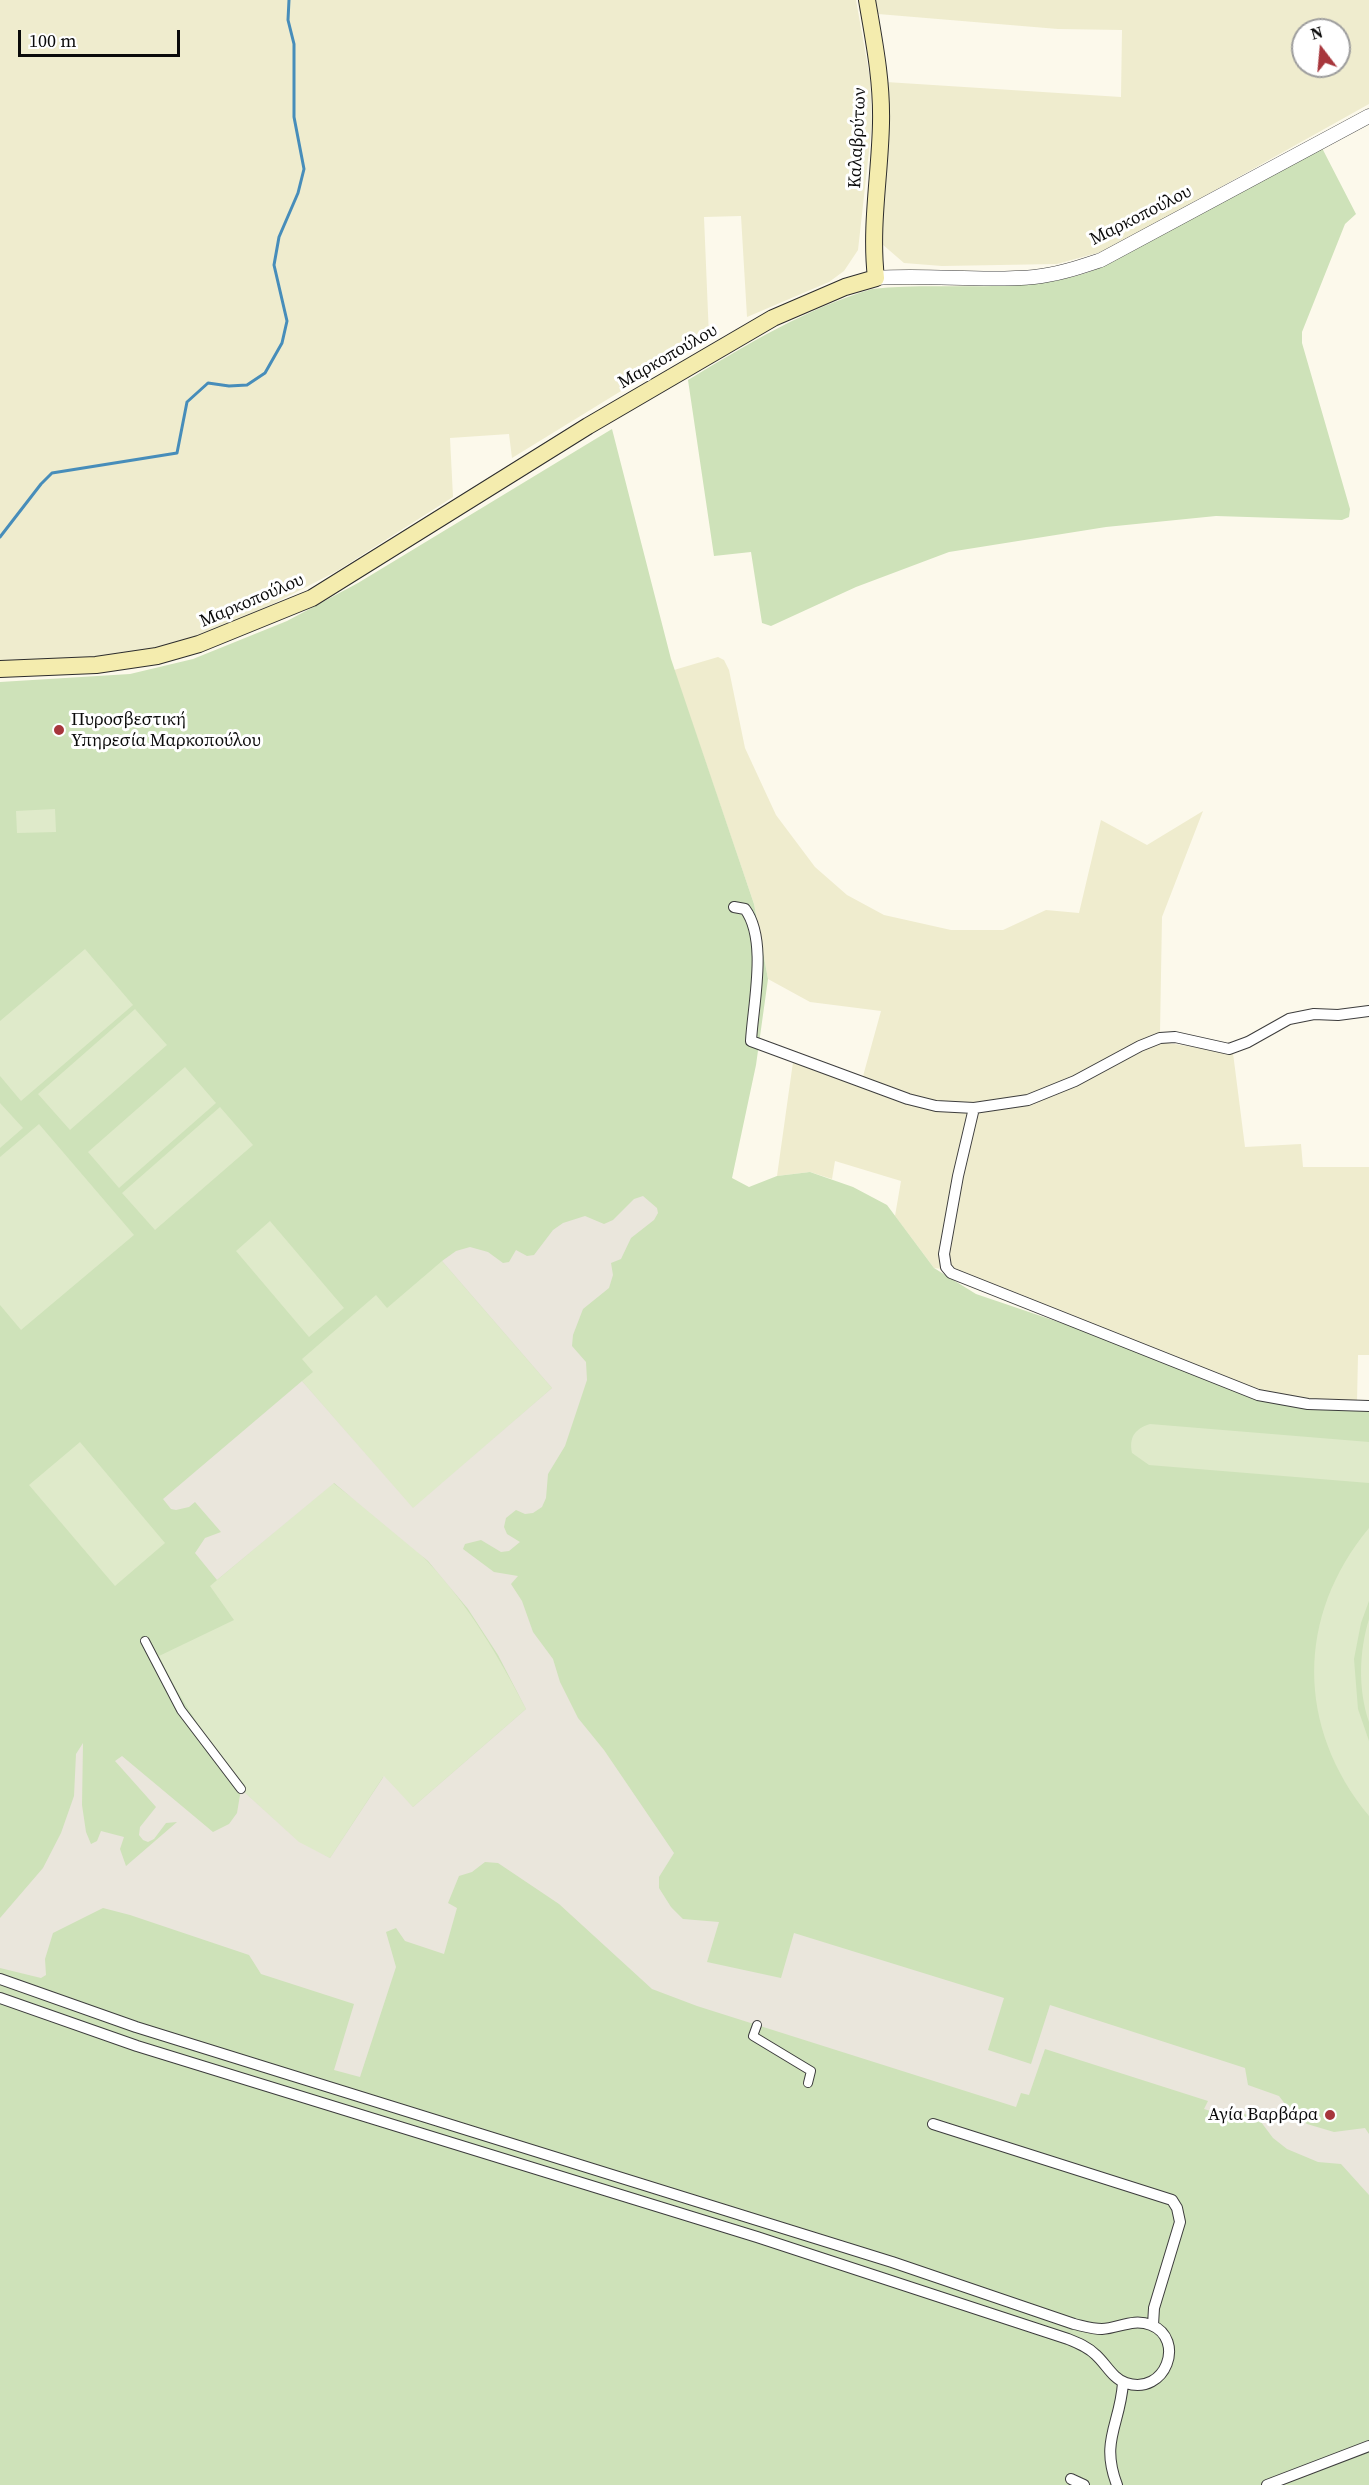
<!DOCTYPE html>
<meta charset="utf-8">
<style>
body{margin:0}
#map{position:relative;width:1369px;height:2485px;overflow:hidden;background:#fcf9eb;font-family:"Source Serif 4",serif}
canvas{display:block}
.north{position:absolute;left:1291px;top:18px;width:60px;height:60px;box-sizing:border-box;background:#fff;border:2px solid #9d9d9d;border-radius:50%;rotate:344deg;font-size:16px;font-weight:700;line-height:24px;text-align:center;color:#0a0a0a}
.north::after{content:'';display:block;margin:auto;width:21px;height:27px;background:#a7363c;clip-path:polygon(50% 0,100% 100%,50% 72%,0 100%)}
.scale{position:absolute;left:18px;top:30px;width:162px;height:27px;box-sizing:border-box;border:3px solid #0a0a0a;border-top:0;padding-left:8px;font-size:18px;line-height:21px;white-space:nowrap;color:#0a0a0a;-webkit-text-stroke:4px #fff;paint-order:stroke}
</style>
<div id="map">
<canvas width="1369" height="2485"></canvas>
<div class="north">N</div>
<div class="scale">100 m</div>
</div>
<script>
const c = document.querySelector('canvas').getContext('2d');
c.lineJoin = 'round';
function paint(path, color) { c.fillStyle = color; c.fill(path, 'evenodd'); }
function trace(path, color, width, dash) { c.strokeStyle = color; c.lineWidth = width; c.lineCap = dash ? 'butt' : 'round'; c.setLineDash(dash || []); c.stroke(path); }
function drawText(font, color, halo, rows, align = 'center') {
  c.font = font + ' "Source Serif 4",serif'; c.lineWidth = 6; c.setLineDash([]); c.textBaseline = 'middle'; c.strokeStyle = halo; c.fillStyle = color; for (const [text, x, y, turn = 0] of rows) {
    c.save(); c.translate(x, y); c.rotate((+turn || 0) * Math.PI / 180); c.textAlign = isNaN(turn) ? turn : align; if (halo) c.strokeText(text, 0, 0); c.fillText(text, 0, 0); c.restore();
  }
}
const farmland = new Path2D(`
 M 0,0 L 856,0 L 870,78 L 872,124 L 858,250 L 844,271 L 829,282 L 747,317 L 741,216 L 704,217 L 709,337 L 512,458 L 509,434 L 450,438 L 453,497 L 337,571 L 275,603 L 197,638 L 156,651 L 95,659 L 0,664 Z
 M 875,0 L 1369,0 L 1369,104 L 1108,250 L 1057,264 L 942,266 L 904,263 L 882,244 L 886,82 L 1121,97 L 1122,30 L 1058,29 L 878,14 ZM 1303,30 L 1339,30 L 1339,66 L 1303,66 Z
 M 718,657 L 724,660 L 729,670 L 745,748 L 776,815 L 815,867 L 847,895 L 884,915 L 951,930 L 1003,930 L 1046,910 L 1079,913 L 1101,820 L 1147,845 L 1203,811 L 1162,917 L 1160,1033 L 1104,1062 L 1104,1072 L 1135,1053 L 1161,1042 L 1233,1053 L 1245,1147 L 1301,1144 L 1303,1167 L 1369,1167 L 1369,1355 L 1358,1355 L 1357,1402 L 1309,1401 L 1269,1394 L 952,1270 L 934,1268 L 895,1216 L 901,1181 L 835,1161 L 832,1179 L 810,1172 L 777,1176 L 793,1062 L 860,1087 L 881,1011 L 810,1002 L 768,979 L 754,904 L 674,670 Z`);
const green = new Path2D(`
 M 1322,148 L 1356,214 L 1345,224 L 1302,332 L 1302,343 L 1350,509 L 1349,517 L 1342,520 L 1216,516 L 1106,527 L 949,552 L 856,587 L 771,626 L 762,623 L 751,552 L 714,556 L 688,380 C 746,345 807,308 872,289 C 943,281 1028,296 1094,270 Z
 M 612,429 L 671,659 L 754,904 L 768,979 L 756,1065 L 732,1178 L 749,1187 L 777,1176 L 810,1172 L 853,1187 L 887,1205 L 934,1268 L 976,1294 L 1088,1332 L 1251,1398 L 1280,1404 L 1369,1410 L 1369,2485 L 0,2485 L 0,682 L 130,674 L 193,659 L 287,621 L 358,583 Z`);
const pitch = new Path2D(`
 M 55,809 L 56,832 L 17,833 L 16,811 Z
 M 85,949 L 133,1005 L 21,1101 L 0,1076 L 0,1021 Z
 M 135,1009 L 167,1045 L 70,1130 L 38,1094 Z
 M 185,1067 L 216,1103 L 119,1188 L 88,1152 Z
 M 0,1103 L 23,1128 L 0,1148 Z
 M 220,1107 L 253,1145 L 155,1230 L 122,1193 Z
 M 39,1124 L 134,1235 L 21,1330 L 0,1305 L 0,1157 Z
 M 270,1221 L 344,1308 L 309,1337 L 236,1251 Z
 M 442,1261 L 552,1388 L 413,1509 L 302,1381 L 313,1372 L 302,1359 L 376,1295 L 387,1308 Z
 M 1150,1424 L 1369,1442 L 1369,1483 L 1149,1465 L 1132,1453 C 1129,1438 1134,1429 1150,1424 Z
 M 80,1442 L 165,1543 L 115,1586 L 29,1485 Z
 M 333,1483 C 365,1508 402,1533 429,1563 C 470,1607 498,1656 526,1709 L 413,1807 L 383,1777 L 330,1858 L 299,1843 L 241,1789 L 245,1785 C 210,1744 182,1704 159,1656 L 234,1620 L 210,1586 Z
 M 1369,1528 L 1369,1601 L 1361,1623 L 1354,1659 L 1358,1709 L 1369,1741 L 1369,1816 C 1296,1727 1296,1616 1369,1528 Z
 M 1369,1619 L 1369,1722 C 1358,1689 1359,1652 1369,1619 Z`);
const plaza = new Path2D(`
 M 643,1196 L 657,1208 L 658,1213 L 654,1220 L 631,1238 L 621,1259 L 611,1263 L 613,1275 L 609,1288 L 583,1309 L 573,1335 L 572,1346 L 586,1362 L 587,1380 L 565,1446 L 548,1474 L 546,1498 L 542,1507 L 533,1513 L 525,1514 L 516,1510 L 506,1518 L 504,1527 L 507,1534 L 520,1542 L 509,1551 L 501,1552 L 481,1540 L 465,1544 L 463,1549 L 494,1572 L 518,1576 L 511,1584 L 522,1601 L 533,1632 L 553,1659 L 560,1682 L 578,1718 L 604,1750 L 674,1853 L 659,1877 L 659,1888 L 671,1907 L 683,1919 L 719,1922 L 707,1962 L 781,1978 L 794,1933 L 1004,1998 L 988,2050 L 1031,2064 L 1050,2005 L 1245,2068 L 1248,2085 L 1279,2096 L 1294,2116 L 1307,2124 L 1334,2132 L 1365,2128 L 1369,2134 L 1369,2195 L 1341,2164 L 1318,2162 L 1287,2149 L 1273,2138 L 1258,2118 L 1238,2112 L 1233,2118 L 1204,2109 L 1208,2101 L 1045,2049 L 1029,2095 L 1021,2093 L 1016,2107 L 697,2006 L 652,1989 L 559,1904 L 498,1863 L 485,1862 L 472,1872 L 459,1876 L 448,1903 L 457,1908 L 444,1954 L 405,1941 L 396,1928 L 386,1932 L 396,1967 L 360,2077 L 334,2070 L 354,2004 L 261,1974 L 249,1955 L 130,1915 L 103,1908 L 53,1933 L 45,1959 L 46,1975 L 41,1978 L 0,1968 L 0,1918 L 43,1868 L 61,1833 L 74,1796 L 76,1754 L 83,1743 L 82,1805 L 86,1832 L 91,1844 L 97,1841 L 101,1831 L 124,1837 L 120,1849 L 126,1866 L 177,1822 L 166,1823 L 154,1839 L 148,1842 L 143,1840 L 139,1835 L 140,1827 L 156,1807 L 115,1761 L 122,1756 L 213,1832 L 229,1824 L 237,1813 L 241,1789 L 299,1842 L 330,1858 L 384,1776 L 413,1807 L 526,1709 L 498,1655 L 468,1609 L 428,1561 L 334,1483 L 217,1580 L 195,1553 L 205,1538 L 221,1532 L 195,1502 L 189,1507 L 176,1510 L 171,1509 L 163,1499 L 302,1381 L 413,1508 L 552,1388 L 442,1261 L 456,1251 L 470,1247 L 488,1252 L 503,1263 L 509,1262 L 516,1250 L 527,1256 L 534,1255 L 553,1230 L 563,1223 L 585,1216 L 604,1224 L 613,1220 L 634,1199 Z`);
const stream = new Path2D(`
 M 0,537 L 41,484 L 52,473 L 177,453 L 187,402 L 208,383 L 229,386 L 247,385 L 265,373 L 282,343 L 287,321 L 274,265 L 279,237 L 298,193 L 304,169 L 294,117 L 294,44 L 288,20 L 289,0`);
const pedestrian = new Path2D(`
 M 145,1641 L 181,1710 L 241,1789
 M 757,2025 L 753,2036 L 811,2071 L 808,2083`);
const minor = new Path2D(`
 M 734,907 L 745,909 C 768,940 753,1004 751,1041 L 908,1099 L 936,1106 L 974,1108 L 1028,1100 L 1075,1081 L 1140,1046 L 1160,1038 L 1175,1037 L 1229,1049 L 1248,1042 L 1289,1019 L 1314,1014 L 1338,1015 L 1369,1011
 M 974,1108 L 958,1176 L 944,1254 L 946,1267 L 951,1273 L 1258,1395 L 1308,1404 L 1369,1406
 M 0,1979 L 136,2027 L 892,2262 L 1074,2324 C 1083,2326 1092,2329 1102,2329 C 1119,2328 1133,2318 1151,2325 C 1186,2339 1166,2396 1126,2383 C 1113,2379 1106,2364 1096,2355 C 1088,2347 1078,2343 1068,2339 L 757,2237 L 137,2046 L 0,1998
 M 933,2124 L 1172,2200 L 1177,2208 L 1180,2222 L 1154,2308 L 1153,2325
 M 1071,2479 L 1084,2485
 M 1117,2485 C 1100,2441 1120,2425 1123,2383
 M 1267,2485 L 1369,2446`);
const tertiary = new Path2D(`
 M 876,278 C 929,274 982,282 1034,277 C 1057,275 1080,267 1101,260 L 1369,116`);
const secondary = new Path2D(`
 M 0,669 L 96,665 L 157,656 L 199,644 L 312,598 L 588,426 L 773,318 L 845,287 L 876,278 C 870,226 880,175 881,123 C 882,80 874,41 867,0`);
const markers = [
 [59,730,6,"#a7363c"],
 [1330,2115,6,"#a7363c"]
];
const streetNames = [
 ["Καλαβρύτων",858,138,-87],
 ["Μαρκοπούλου",1141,216,-27],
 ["Μαρκοπούλου",668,357,-30],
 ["Μαρκοπούλου",252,601,-23]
];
const poiNames = [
 ["Πυροσβεστική",71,720],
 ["Υπηρεσία Μαρκοπούλου",71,741],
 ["Αγία Βαρβάρα",1318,2115,"right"]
];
paint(farmland, '#efecce');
paint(green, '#cee2b9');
paint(pitch, '#dfeaca');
paint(plaza, '#eae6dc');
trace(stream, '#478dba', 3);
trace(pedestrian, '#3d3d3d', 10);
trace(minor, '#3d3d3d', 12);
trace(tertiary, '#3d3d3d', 15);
trace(secondary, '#2c2c2c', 18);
trace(pedestrian, '#fff', 8);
trace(minor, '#fff', 10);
trace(tertiary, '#fff', 14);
trace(secondary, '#f4ecae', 16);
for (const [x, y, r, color] of markers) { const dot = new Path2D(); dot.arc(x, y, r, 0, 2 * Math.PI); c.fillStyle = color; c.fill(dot); trace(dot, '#fff', 2); }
drawText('18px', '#0a0a0a', '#fff', streetNames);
drawText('18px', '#0a0a0a', '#fff', poiNames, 'left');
</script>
